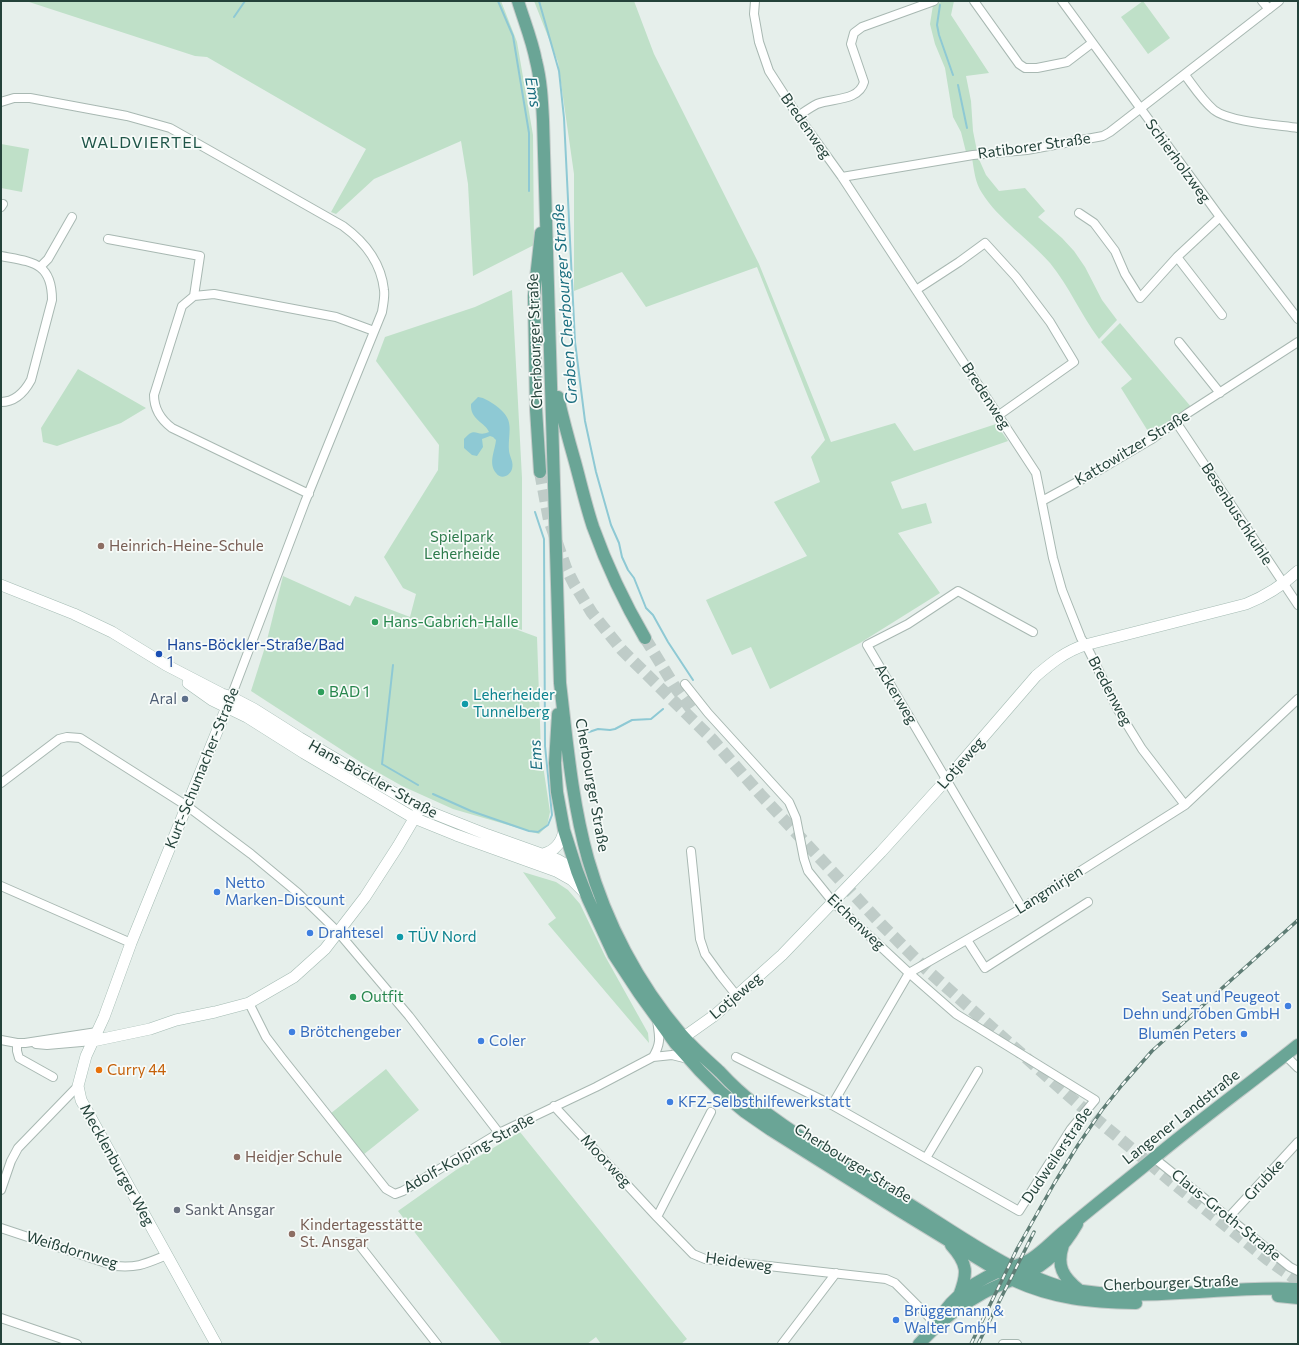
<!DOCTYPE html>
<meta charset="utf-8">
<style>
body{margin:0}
#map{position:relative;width:1299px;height:1345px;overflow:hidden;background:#e6efeb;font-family:Commissioner,sans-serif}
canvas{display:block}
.frame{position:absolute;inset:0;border:2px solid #24423a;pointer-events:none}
</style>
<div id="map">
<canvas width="1299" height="1345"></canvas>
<div class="frame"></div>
</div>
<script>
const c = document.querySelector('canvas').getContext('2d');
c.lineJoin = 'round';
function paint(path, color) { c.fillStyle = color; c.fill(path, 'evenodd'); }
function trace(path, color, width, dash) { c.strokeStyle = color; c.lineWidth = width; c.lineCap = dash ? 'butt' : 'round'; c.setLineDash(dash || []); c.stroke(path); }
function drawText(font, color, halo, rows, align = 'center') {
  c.font = font + ' Commissioner,sans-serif'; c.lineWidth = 3.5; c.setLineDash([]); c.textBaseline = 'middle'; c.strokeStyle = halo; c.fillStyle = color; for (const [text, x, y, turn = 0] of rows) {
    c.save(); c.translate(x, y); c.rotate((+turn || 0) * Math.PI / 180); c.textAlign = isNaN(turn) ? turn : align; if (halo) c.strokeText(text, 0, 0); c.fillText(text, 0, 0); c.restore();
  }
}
const green = new Path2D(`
 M 26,1 L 501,1 L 517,42 L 533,135 L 534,245 L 473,276 L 468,184 L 461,141 L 374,179 L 336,214 L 331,212 L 366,149 L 207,57 L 195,56 Z
 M 534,1 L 634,1 L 654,54 L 759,264 L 831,442 L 895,423 L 914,451 L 996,424 L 1008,441 L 891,482 L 902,509 L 926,503 L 932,523 L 898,533 L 940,593 L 860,643 L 770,689 L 751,647 L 732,655 L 706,600 L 807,556 L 774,502 L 820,482 L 811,457 L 825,440 L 757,267 L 646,307 L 622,272 L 574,291 L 574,174 L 558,62 Z
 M 944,1 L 954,1 L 951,15 L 989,73 L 966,76 L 971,101 L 973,131 L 977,151 L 966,152 L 961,132 L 953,117 L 945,68 L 935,44 L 930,24 L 933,5 Z
 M 1143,1 L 1170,38 L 1148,54 L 1121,17 Z
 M 1,144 L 29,149 L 22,192 L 1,188 Z
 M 978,157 L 986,175 L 999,191 L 1025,188 L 1045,211 L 1038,217 L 1062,238 L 1074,251 L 1085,267 L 1102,300 L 1117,320 L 1099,339 C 1081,315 1069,286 1050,263 C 1030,240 998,219 982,193 C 975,183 974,169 972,158 Z
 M 512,290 L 522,478 L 522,630 L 488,619 L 537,637 L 541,752 L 550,812 L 547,826 L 539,834 L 453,809 L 402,786 L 365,765 L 251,691 L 266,644 L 283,576 L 350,606 L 355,596 L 410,617 L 416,594 L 403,588 L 384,557 L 438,470 L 439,445 L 376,361 L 385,337 L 475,307 Z
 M 1120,323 L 1192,408 L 1151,436 L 1121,388 L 1132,379 L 1101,342 Z
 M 78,369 L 146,408 L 121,423 L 57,446 L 43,442 L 41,428 Z
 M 523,872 L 556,882 L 568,890 L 580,904 L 605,956 L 648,1033 L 649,1043 L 548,924 L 556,918 Z
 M 386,1069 L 419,1110 L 363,1155 L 330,1114 Z
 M 520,1132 L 687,1339 L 681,1344 L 601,1344 L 596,1337 L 587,1344 L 502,1344 L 398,1211 L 456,1170 Z`);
const water = new Path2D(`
 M 478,397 C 485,398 489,401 495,405 C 516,420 508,429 509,451 C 510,458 514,462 512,469 C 510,476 501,480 496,473 C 488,463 495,451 496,440 L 493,437 L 490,436 L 482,439 L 483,447 L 477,456 L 472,455 L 464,448 L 464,439 C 476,425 476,438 489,432 C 485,422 470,420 471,404 Z`);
const stream = new Path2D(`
 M 498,1 L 513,36 L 529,133 L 529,191
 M 539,1 L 559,71 L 564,118 L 575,342 L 585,421 L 596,472 L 611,525 L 619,543 L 622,557 L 628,570 L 634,578 L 646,608 L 653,615 L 668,642 L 693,680
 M 940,5 L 937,25 L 939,35 L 953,75
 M 234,17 L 245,1
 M 958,85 L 967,128
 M 393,665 L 382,764 L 418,785
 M 589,732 L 598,729 L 610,730 L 615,729 L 632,720 L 651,719 L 663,709
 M 433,794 L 471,811 L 529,831 L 538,832 L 548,825 L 552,815 L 545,746 L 544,539 L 535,512`);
const primaryTunnel = new Path2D(`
 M 540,472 L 549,520 L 566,568 L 574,584 L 592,613 L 622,650 L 712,739 L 760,794 L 882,925 L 927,970 L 1077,1103 L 1173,1183 L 1267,1259 L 1298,1281
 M 645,638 L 675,687 L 693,712`);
const street = new Path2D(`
 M 755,1 L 754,14 L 759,42 L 769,71 L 798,116 L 842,177 L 1036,473 L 1053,558 L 1062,590 L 1081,638 L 1089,651 L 1118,710 L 1142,749 L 1185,805
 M 974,1 L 1019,64 L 1025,68 L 1037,68 L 1067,62 L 1092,43
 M 1062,1 L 1220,217 L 1298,319
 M 1262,1 L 1269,9
 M 1185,75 C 1194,87 1202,100 1214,110 C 1229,122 1278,125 1298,128
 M 1,102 L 14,98 L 30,98 L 127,116 L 170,128 L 343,226 C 365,242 381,262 384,290 C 385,297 383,305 382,312 L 305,502 L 231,697
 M 798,116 C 804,112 811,107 817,104 C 833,98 859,101 864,82 L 851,44 L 854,33 L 862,27 L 934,1
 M 842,177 L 973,155 L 1027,150 L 1103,136 L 1110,132 L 1279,1
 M 1,207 L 3,204
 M 1079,213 L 1094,223 L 1115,251 L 1125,274 L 1140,298 L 1177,257 L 1220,217
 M 108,239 L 200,256 L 194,296
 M 1,256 C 32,262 52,262 52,300 L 31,380 C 25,391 15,402 1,402
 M 1177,257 L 1222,315
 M 40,267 L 48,259 L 72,217
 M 916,290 L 959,262 L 985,243 L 1016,277 L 1050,322 L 1074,362 L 999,415
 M 1179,342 L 1220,393
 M 1176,422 L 1298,605
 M 309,494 L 172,428 C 160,419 154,409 154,395 L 182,306 L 194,296 L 214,294 L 336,317 L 374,331
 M 1042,501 L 1101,469 L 1152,439 L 1188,413 L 1298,342
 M 685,684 L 708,713 L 789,802 L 796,818 L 804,859 L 808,871 L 833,902 L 909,973 L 956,1014 L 1095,1100 L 1071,1129 L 1019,1211 L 832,1105 L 736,1057
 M 1,783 L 59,739 L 67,737 L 80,738 L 187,806 L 251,854 L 298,893 L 338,932 L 409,1016 L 499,1133
 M 691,851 L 700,939 L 705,954 L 721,976 L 737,996
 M 1,886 L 131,943
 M 1022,908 L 867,645 L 908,624 L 958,591 L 1033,632
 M 967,940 L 985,968 L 1088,902
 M 249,1003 L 266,1037 L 282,1058 L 386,1189 L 395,1194 L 403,1191 L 499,1133 L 596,1087 L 653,1057 L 672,1055 L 688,1059
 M 1,1040 L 17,1043 L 25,1043 L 97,1032
 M 17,1043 L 17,1051 L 19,1058 L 53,1077
 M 36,1044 L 47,1045 L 93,1041
 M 1285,1055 L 1298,1068
 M 653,1057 C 662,1042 659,1036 657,1020
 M 832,1105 L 909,973 L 1022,908 L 1185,805 L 1298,699
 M 554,1106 L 657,1217
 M 711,1112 L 657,1217 L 693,1254 L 705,1259 L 886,1279 L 895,1283 L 937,1325
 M 926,1158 L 978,1071
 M 1154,1158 L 1290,1267 L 1298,1271
 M 1,1190 L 11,1161 L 18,1148 L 78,1086
 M 1229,1217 L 1298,1142
 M 1,1228 L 115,1266 C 138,1268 145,1264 167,1255
 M 357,1242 L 437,1344
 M 1,1318 L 77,1344
 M 782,1344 L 836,1273
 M 1003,1344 L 1017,1344`);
const secondary = new Path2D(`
 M 1,585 L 74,614 L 112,632 L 166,665 L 222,694 L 231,697 L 254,709 L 300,738 L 420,808 L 488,835 L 558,860 L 577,871
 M 188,683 L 212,700 L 247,717 L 304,753 L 414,818 L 456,835 L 556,871 L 572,880 L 584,892
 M 543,854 C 555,851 562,842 564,830
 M 93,1041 L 150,1029 L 176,1020 L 215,1012 L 249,1003 L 294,977 L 325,949 L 365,897 L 398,846 L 418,812
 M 677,1042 L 715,1015 L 782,955 L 881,852 L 947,779 L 1036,676 C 1051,663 1066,651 1085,645 L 1246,604 C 1266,596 1282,586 1298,571
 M 216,1344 L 81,1100 L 78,1086 L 86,1056 L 104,1017 L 131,943 L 231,697`);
const primary = new Path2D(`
 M 518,1 C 524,21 532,40 536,61 C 541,80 542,100 543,120 L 560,683 C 567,742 572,802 588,859 C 606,922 638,984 681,1034 C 693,1048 707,1060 720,1072 C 731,1084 743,1095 756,1105 C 801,1140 852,1169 901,1199 C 939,1222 976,1249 1016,1269 C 1033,1276 1048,1284 1066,1288 C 1143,1304 1221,1285 1298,1289
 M 558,397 C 563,419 569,441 575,462 C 581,484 586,506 593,527 C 607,566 624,602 645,638
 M 540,472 L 536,409 L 534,296 L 541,233
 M 558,714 L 555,763 L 557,792 L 564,830 L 577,871 L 588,899 L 614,955 L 639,993 L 675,1043 L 700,1071 L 722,1093 L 745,1112 L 771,1130 L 900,1211 L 1013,1280 C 1054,1299 1091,1302 1136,1303
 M 951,1245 C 968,1264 968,1273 959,1296
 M 1063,1245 C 1056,1266 1063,1277 1079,1290
 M 1278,1296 L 1298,1298
 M 937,1325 C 947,1300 973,1283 997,1272 C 1008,1267 1020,1266 1031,1259 C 1044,1251 1055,1238 1068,1228 C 1094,1206 1121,1185 1148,1163 C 1197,1122 1248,1085 1298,1045
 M 919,1344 C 937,1324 959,1306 983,1293 C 997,1285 1011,1281 1025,1274 C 1048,1264 1065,1245 1077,1224`);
const rail = new Path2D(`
 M 971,1344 L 1017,1249 L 1055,1182 L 1078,1145 L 1102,1110 L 1122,1085 L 1152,1051 L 1298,920
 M 978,1344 L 1034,1232`);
const markers = [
 [101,546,4,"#8d6e63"],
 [375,622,4,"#2e9e5b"],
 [159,654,4,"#1a4fb4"],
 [321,692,4,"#2e9e5b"],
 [185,699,4,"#5c6f8a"],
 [465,704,4,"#0f9aa8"],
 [217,892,4,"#3f7fe0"],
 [310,933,4,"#3f7fe0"],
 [400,937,4,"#0f9aa8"],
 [353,997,4,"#2e9e5b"],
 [1288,1006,4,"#3f7fe0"],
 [292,1032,4,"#3f7fe0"],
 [1244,1034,4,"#3f7fe0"],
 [481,1041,4,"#3f7fe0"],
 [99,1070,4,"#e8710a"],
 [670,1102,4,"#3f7fe0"],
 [237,1157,4,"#8d6e63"],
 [177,1210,4,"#6b7280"],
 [292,1234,4,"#8d6e63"],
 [896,1320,4,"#3f7fe0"]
];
const streetNames = [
 ["Bredenweg",806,126,55],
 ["Ratiborer Straße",1034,146,-8],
 ["Schierholzweg",1178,161,54],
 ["Cherbourger Straße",535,341,-92],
 ["Bredenweg",986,396,57],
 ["Kattowitzer Straße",1132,448,-31],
 ["Besenbuschkuhle",1237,514,57],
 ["Bredenweg",1110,691,62],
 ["Ackerweg",896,694,59],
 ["Lotjeweg",961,763,-49],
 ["Kurt-Schumacher-Straße",202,768,-68],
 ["Hans-Böckler-Straße",373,779,29],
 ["Cherbourger Straße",592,785,80],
 ["Langmirjen",1049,890,-32],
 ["Eichenweg",856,922,44],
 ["Lotjeweg",736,996,-40],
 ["Langener Landstraße",1181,1117,-38],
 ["Adolf-Kolping-Straße",469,1153,-29],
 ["Dudweilerstraße",1057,1155,-56],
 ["Moorweg",606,1161,47],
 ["Cherbourger Straße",853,1163,32],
 ["Mecklenburger Weg",117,1165,61],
 ["Grubke",1264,1180,-47],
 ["Claus-Groth-Straße",1226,1215,39],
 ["Weißdornweg",72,1250,17],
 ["Heideweg",739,1262,8],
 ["Cherbourger Straße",1171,1283,-2]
];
const parkNames = [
 ["Spielpark",462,537],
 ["Leherheide",462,554]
];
const educationNames = [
 ["Heinrich-Heine-Schule",109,546],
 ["Heidjer Schule",245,1157],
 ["Kindertagesstätte",300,1225],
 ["St. Ansgar",300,1242]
];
const leisureNames = [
 ["Hans-Gabrich-Halle",383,622],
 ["BAD 1",329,692],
 ["Outfit",361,997]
];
const transitNames = [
 ["Hans-Böckler-Straße/Bad",167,645],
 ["1",167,662]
];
const cultureNames = [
 ["Leherheider",473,695],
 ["Tunnelberg",473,712],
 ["TÜV Nord",408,937]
];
const serviceNames = [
 ["Aral",177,699]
];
const shopNames = [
 ["Netto",225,883],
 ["Marken-Discount",225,900],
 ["Drahtesel",318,933],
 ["Seat und Peugeot",1280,997,"right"],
 ["Dehn und Toben GmbH",1280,1014,"right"],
 ["Brötchengeber",300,1032],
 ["Blumen Peters",1236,1034,"right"],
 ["Coler",489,1041],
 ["KFZ-Selbsthilfewerkstatt",678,1102],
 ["Brüggemann &",904,1311],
 ["Walter GmbH",904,1328]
];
const foodNames = [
 ["Curry 44",107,1070]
];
const worshipNames = [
 ["Sankt Ansgar",185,1210]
];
const waterNames = [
 ["Ems",533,92,80],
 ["Graben Cherbourger Straße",565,304,-94],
 ["Ems",536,755,-94]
];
const neighbourhoodNames = [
 ["WALDVIERTEL",142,143]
];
paint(green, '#bfe0c8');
paint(water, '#8ec9d4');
trace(stream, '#8ec9d4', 2);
trace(primaryTunnel, '#bfccc8', 12, [12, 6]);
trace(street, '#a8b8b2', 10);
trace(secondary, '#a4bbb3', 12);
trace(primary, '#c2cac8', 14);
trace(street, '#fff', 8);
trace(secondary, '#fff', 11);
trace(primary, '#6aa596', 12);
trace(rail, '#5f7d75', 3.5);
trace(rail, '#f7fbf9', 2, [6]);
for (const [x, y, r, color] of markers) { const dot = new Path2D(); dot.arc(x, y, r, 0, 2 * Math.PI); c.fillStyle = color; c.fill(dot); trace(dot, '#f7fbf9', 1.5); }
drawText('15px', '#24423a', '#f7fbf9', streetNames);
drawText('15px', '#2d7a4b', '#f7fbf9', parkNames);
drawText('15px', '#785e54', '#f7fbf9', educationNames, 'left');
drawText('15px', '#27864d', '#f7fbf9', leisureNames, 'left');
drawText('15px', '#164399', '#f7fbf9', transitNames, 'left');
drawText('15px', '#0d838f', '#f7fbf9', cultureNames, 'left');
drawText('15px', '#4e5e75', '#f7fbf9', serviceNames, 'right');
drawText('15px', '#366cbe', '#f7fbf9', shopNames, 'left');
drawText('15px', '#c56008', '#f7fbf9', foodNames, 'left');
drawText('15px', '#5b616d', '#f7fbf9', worshipNames, 'left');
drawText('italic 16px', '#1c6f80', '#f7fbf9', waterNames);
c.letterSpacing = '1px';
drawText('16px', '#1f5548', '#f7fbf9', neighbourhoodNames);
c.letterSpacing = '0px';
</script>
